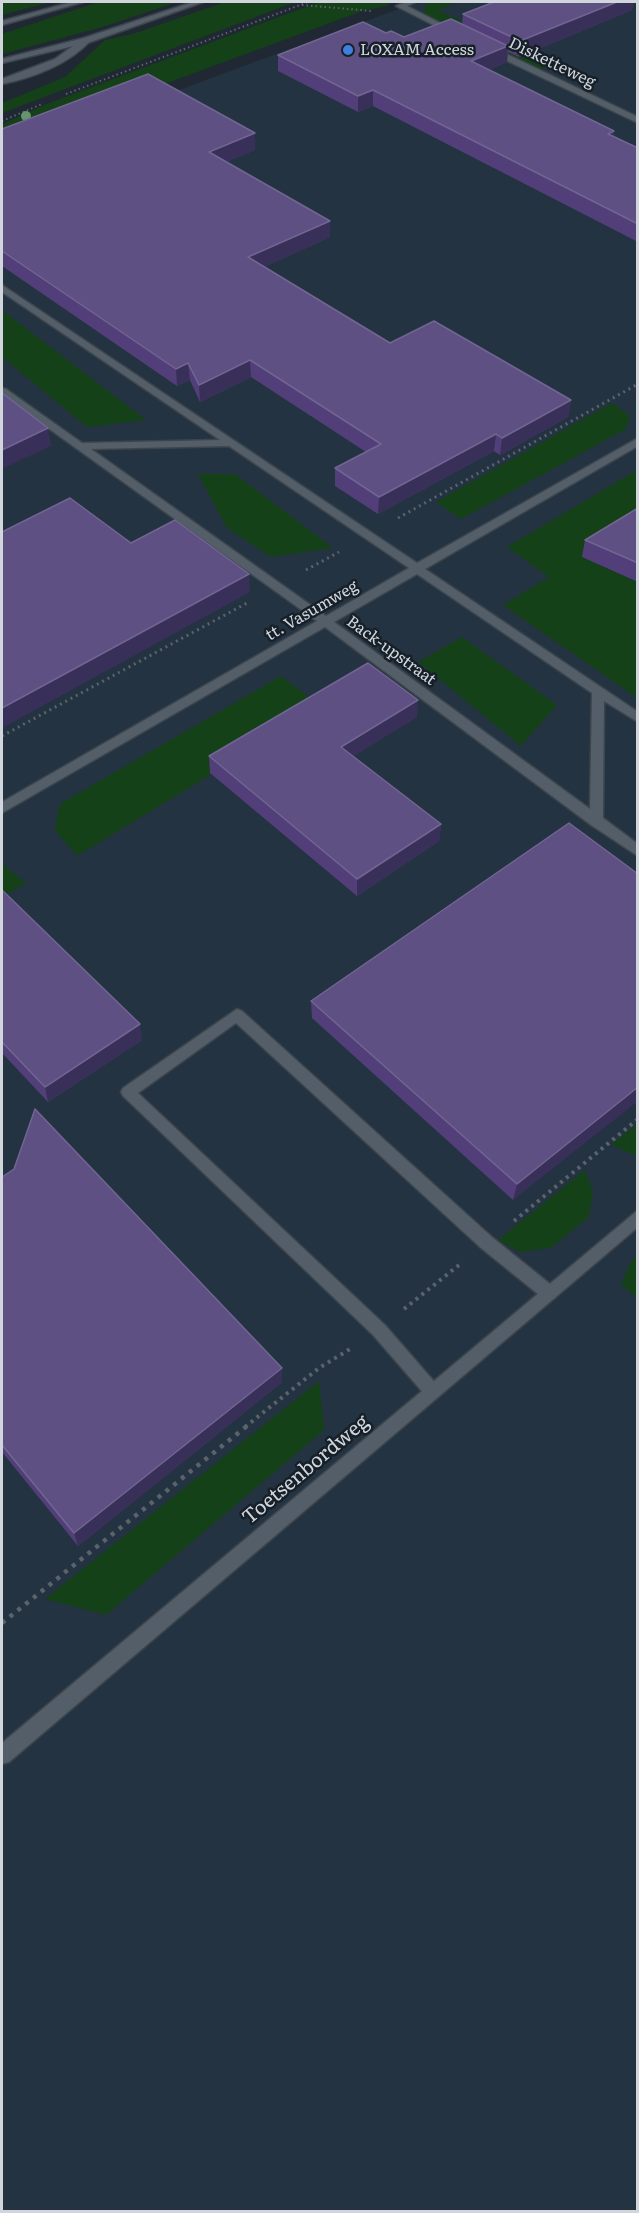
<!DOCTYPE html>
<style>
body{margin:0}
#map{position:relative;width:639px;height:2213px;overflow:hidden;background:#202933;font-family:Literata,serif}
canvas{display:block}
.frame{position:absolute;inset:0;border:3px solid #d0d6dc;pointer-events:none}
</style>
<div id="map">
<canvas width="639" height="2213"></canvas>
<div class="frame"></div>
</div>
<script>
const c = document.querySelector('canvas').getContext('2d');
c.lineJoin = 'round';
function paint(path, color) { c.fillStyle = color; c.fill(path, 'evenodd'); }
function trace(path, color, width, dash) { c.strokeStyle = color; c.lineWidth = width; c.lineCap = dash ? 'butt' : 'round'; c.setLineDash(dash || []); c.stroke(path); }
function drawText(font, color, halo, rows, align = 'center') {
  c.font = font + ' Literata,serif'; c.lineWidth = 5; c.setLineDash([]); c.textBaseline = 'middle'; c.strokeStyle = halo; c.fillStyle = color; for (const [text, x, y, turn = 0] of rows) {
    c.save(); c.translate(x, y); c.rotate((+turn || 0) * Math.PI / 180); c.textAlign = isNaN(turn) ? turn : align; if (halo) c.strokeText(text, 0, 0); c.fillText(text, 0, 0); c.restore();
  }
}
const built = new Path2D(`
 M 418,2 L 637,2 L 637,2211 L 2,2212 L 2,155 Z`);
const green = new Path2D(`
 M 2,2 L 51,2 L 2,15 Z
 M 99,2 L 177,2 L 99,28 L 2,54 L 2,34 Z
 M 225,2 L 295,2 L 2,113 L 2,103 L 65,77 L 105,40 L 133,34 Z
 M 319,2 L 392,2 L 386,6 L 362,11 L 2,144 L 2,124 L 47,104 Z
 M 426,2 L 458,2 L 438,10 L 563,67 L 538,69 L 424,15 Z
 M 2,310 L 146,420 L 87,427 L 2,357 Z
 M 612,403 L 630,416 L 626,429 L 461,519 L 436,502 Z
 M 637,470 L 637,523 L 582,557 L 637,582 L 637,698 L 503,605 L 549,577 L 507,547 Z
 M 198,474 L 235,474 L 333,548 L 271,557 L 227,528 Z
 M 462,637 L 557,705 L 521,746 L 418,662 Z
 M 281,676 L 322,707 L 77,856 L 55,830 L 60,804 Z
 M 2,864 L 26,883 L 2,897 Z
 M 637,1124 L 637,1156 L 611,1145 Z
 M 585,1170 L 593,1192 L 589,1217 L 551,1248 L 520,1252 L 498,1240 Z
 M 637,1255 L 637,1298 L 621,1284 L 632,1260 Z
 M 319,1381 L 324,1430 L 106,1615 L 45,1599 Z`);
const pathFar3 = new Path2D(`
 M 302,5 L 372,11
 M 66,94 L 308,2
 M 2,121 L 42,104`);
const pathFar2 = new Path2D(`
 M 398,518 L 638,384
 M 306,570 L 339,552
 M 2,736 L 247,603`);
const pathFar1 = new Path2D(`
 M 514,1221 L 638,1119
 M 404,1309 L 459,1265
 M 245,1427 L 319,1368 L 350,1349`);
const path = new Path2D(`
 M 2,1623 L 247,1426`);
const service = new Path2D(`
 M 84,38 L 91,40 C 69,64 33,78 2,84 L 2,79 L 55,59 Z
 M 237,1009 L 242,1011 L 493,1238 L 555,1288 L 557,1293 L 555,1298 L 549,1300 L 543,1298 L 481,1248 L 236,1023 L 138,1093 L 385,1325 L 438,1386 L 440,1391 L 438,1396 L 432,1399 L 426,1396 L 373,1335 L 123,1096 L 121,1092 L 123,1088 Z`);
const minor = new Path2D(`
 M 406,2 L 416,2 L 407,6 L 458,32 L 451,34 L 396,6 Z
 M 486,47 L 492,47 L 638,117 L 638,123 L 486,51 Z
 M 2,285 L 417,563 L 638,438 L 638,446 L 425,569 L 638,712 L 638,722 L 604,701 L 603,818 L 638,844 L 638,856 L 591,825 L 325,627 L 2,813 L 2,802 L 317,621 L 2,395 L 2,388 L 6,389 L 82,443 L 220,440 L 2,292 ZM 229,446 L 409,568 L 326,616 L 91,449 ZM 417,574 L 592,693 L 590,809 L 334,622 Z
 M 638,1210 L 638,1227 L 9,1762 L 2,1764 L 2,1743 Z`);
const secondary = new Path2D(`
 M 72,2 L 83,2 L 2,25 L 2,21 Z
 M 193,2 L 203,2 L 90,42 L 2,63 L 2,59 L 84,38 Z`);
const trees = [
 [26,116]
];
const wall = new Path2D(`
 M 494,2 L 633,2 L 632,10 L 519,57 L 508,52 L 507,62 L 488,70 L 614,131 L 614,136 L 638,148 L 638,242 L 373,106 L 358,112 L 278,71 L 278,55 L 386,33 L 404,37 L 462,24 L 463,14 Z
 M 2,129 L 255,150 L 226,162 L 330,237 L 264,267 L 390,343 L 571,400 L 568,417 L 500,455 L 494,451 L 378,514 L 335,486 L 335,468 L 366,452 L 251,377 L 200,402 L 190,380 L 177,386 L 2,266 Z
 M 638,508 L 638,582 L 582,557 L 585,540 Z
 M 417,717 L 353,756 L 441,824 L 439,841 L 357,896 L 210,773 L 209,756 Z
 M 638,874 L 513,1200 L 312,1018 L 311,1001 Z
 M 2,890 L 142,1040 L 48,1102 L 2,1053 Z
 M 2,1177 L 282,1382 L 78,1546 L 2,1452 Z`);
const shadedWall = new Path2D(`
 M 617,2 L 633,2 L 632,10 L 519,57 L 520,41 Z
 M 508,46 L 507,62 L 470,77 L 471,61 Z
 M 373,90 L 373,106 L 358,112 L 358,96 Z
 M 614,131 L 612,147 L 608,134 Z
 M 255,133 L 255,150 L 210,169 L 209,152 Z
 M 330,221 L 330,237 L 249,274 L 248,257 Z
 M 250,360 L 251,377 L 200,402 L 199,385 Z
 M 188,363 L 190,380 L 177,386 L 176,369 Z
 M 571,400 L 568,417 L 500,455 L 502,438 Z
 M 48,428 L 51,446 L 2,469 L 2,450 Z
 M 496,434 L 494,451 L 378,514 L 379,497 Z
 M 249,574 L 250,592 L 2,728 L 2,708 Z
 M 418,700 L 417,717 L 341,764 L 341,747 Z
 M 441,824 L 439,841 L 357,896 L 357,879 Z
 M 140,1024 L 142,1040 L 48,1102 L 45,1087 Z
 M 638,1087 L 638,1101 L 513,1200 L 517,1184 Z
 M 282,1368 L 282,1382 L 78,1546 L 74,1533 Z`);
const building = new Path2D(`
 M 494,2 L 617,2 L 520,41 L 463,14 Z
 M 451,19 L 508,46 L 471,61 L 614,131 L 608,134 L 638,148 L 638,224 L 373,90 L 358,96 L 278,55 L 363,22 L 386,33 L 391,31 L 404,37 Z
 M 148,74 L 255,133 L 209,152 L 330,221 L 248,257 L 390,343 L 434,321 L 571,400 L 502,438 L 496,434 L 379,497 L 335,468 L 381,444 L 250,360 L 199,385 L 188,363 L 176,369 L 2,251 L 2,129 Z
 M 2,393 L 48,428 L 2,450 Z
 M 70,498 L 131,543 L 175,520 L 249,574 L 2,708 L 2,532 Z
 M 638,508 L 638,563 L 585,540 Z
 M 368,663 L 418,700 L 341,747 L 441,824 L 357,879 L 209,756 Z
 M 569,823 L 638,874 L 638,1087 L 517,1184 L 311,1001 Z
 M 2,890 L 140,1024 L 45,1087 L 2,1042 Z
 M 35,1109 L 282,1368 L 74,1533 L 2,1445 L 2,1177 L 14,1169 Z`);
const markers = [
 [348,50,6,"#3f7fe0"]
];
const farPoinames = [
 ["LOXAM Access",360,50]
];
const farStreetnames = [
 ["Disketteweg",552,63,26],
 ["tt. Vasumweg",312,611,-30],
 ["Back-upstraat",391,651,36]
];
const streetNames = [
 ["Toetsenbordweg",306,1470,-40]
];
paint(built, '#243341');
paint(green, '#144118');
trace(service, '#3d454c', 3);
trace(minor, '#3d454c', 3);
trace(secondary, '#3d454c', 3);
trace(pathFar3, '#5a626a', 2, [1.5, 3]);
trace(pathFar2, '#5a626a', 3, [2, 4]);
trace(pathFar1, '#5a626a', 4, [3, 4.5]);
trace(path, '#5a626a', 4.5, [4, 6]);
paint(service, '#535e68');
paint(minor, '#535e68');
paint(secondary, '#535e68');
c.fillStyle = '#65956e';
for (const [x, y] of trees) { c.beginPath(); c.arc(x, y, 5, 0, 2 * Math.PI); c.fill(); }
paint(wall, '#523f79');
paint(shadedWall, '#383059');
paint(building, '#5f5084');
trace(building, '#716592', 1.5);
for (const [x, y, r, color] of markers) { const dot = new Path2D(); dot.arc(x, y, r, 0, 2 * Math.PI); c.fillStyle = color; c.fill(dot); trace(dot, '#172029', 2); }
drawText('16px', '#d0d6dc', '#172029', farPoinames, 'left');
drawText('16px', '#d0d6dc', '#172029', farStreetnames);
drawText('20px', '#d0d6dc', '#172029', streetNames);
</script>
